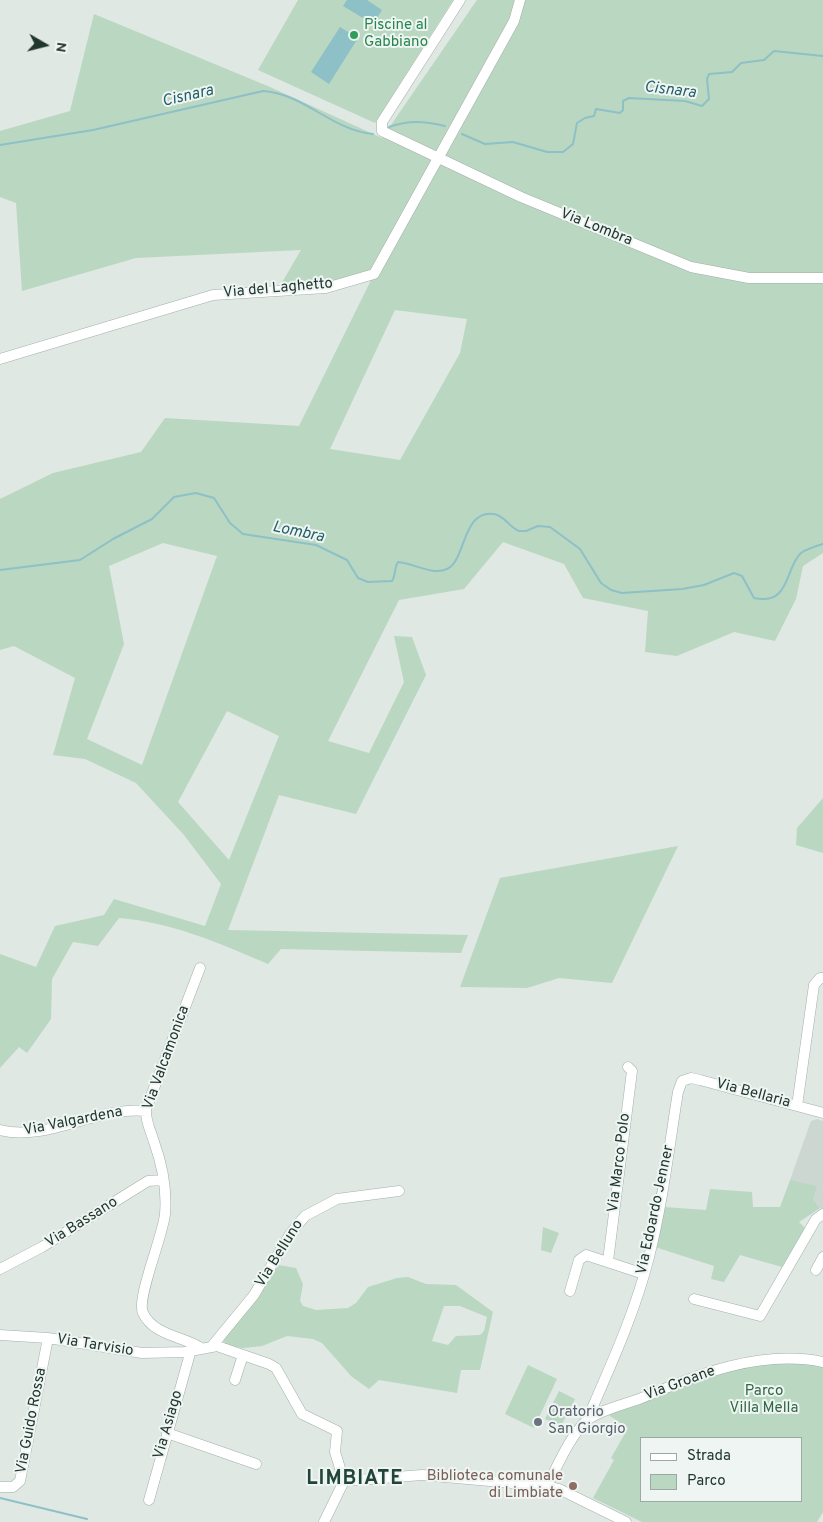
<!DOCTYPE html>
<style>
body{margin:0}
#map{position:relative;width:823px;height:1522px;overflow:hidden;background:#dfe8e3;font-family:Overpass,sans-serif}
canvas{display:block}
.legend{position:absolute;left:640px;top:1437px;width:162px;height:65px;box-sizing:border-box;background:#eef5f2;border:1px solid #9ca9a4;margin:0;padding:6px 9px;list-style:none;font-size:15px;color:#223630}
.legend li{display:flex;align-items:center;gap:10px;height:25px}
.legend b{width:25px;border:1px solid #9ca9a4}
.north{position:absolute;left:20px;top:20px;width:50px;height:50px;-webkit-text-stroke:4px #eef5f2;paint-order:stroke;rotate:98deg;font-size:14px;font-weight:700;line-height:20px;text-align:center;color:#223630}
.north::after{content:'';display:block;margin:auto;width:18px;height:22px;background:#223630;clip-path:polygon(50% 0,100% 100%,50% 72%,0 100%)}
</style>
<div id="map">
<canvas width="823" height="1522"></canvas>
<ul class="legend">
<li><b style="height:6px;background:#fff"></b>Strada</li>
<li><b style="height:14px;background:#bad7c1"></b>Parco</li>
</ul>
<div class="north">N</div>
</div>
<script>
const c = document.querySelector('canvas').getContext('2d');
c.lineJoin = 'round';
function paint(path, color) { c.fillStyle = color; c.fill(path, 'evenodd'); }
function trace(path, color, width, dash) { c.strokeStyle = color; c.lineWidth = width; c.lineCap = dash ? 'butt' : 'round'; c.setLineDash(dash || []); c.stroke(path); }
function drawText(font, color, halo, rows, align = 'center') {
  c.font = font + ' Overpass,sans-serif'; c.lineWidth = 4; c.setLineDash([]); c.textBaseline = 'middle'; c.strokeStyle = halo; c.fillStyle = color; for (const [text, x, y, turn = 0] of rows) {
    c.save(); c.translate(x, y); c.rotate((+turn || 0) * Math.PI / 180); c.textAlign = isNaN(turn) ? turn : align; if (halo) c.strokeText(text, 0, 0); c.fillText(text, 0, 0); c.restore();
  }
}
const built = new Path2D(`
 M 817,1119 L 823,1121 L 823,1209 L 820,1208 L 813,1199 L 790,1180 L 811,1121 Z`);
const green = new Path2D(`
 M 298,0 L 453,0 L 375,123 L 258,70 Z
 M 477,0 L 823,0 L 823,553 L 803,566 L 796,599 L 775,641 L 734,632 L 677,656 L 645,652 L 648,611 L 583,598 L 564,564 L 503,542 L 464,589 L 399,600 L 328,741 L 369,753 L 404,682 L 394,636 L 412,637 L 426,675 L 356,814 L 279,795 L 228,930 L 468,935 L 461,953 L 281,949 L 268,964 C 219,943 171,922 119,918 L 98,946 L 73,942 L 52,979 L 51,1019 L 27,1053 L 19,1047 L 0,1068 L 0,954 L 36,967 L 55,926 L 104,915 L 114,899 L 205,926 L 221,884 L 184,835 L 136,783 L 85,759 L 53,755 L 75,678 L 14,646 L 0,650 L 0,499 L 53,473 L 141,452 L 165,418 L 299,426 L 374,274 L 326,288 L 277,291 L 301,250 L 136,258 L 22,291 L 16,203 L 0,197 L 0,131 L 70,111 L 94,14 L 270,87 L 382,138 ZM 395,310 L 467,319 L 460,353 L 400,460 L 330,449 ZM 163,543 L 217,556 L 142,765 L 87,739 L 124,644 L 109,566 ZM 227,711 L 279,736 L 229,860 L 178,802 Z
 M 823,798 L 823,853 L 796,845 L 797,828 Z
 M 678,846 L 612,983 L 559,978 L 527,988 L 460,987 L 500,878 Z
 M 790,1180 L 817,1186 L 813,1199 L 820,1208 L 799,1222 L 805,1228 L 782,1267 L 740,1255 L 724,1282 L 711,1279 L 714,1266 L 655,1247 L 664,1207 L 706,1210 L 710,1189 L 752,1192 L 753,1207 L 780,1207 Z
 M 543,1227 L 559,1233 L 551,1253 L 541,1250 Z
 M 278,1265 L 296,1268 L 303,1284 L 300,1301 L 303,1306 L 316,1310 L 348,1308 L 356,1303 L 368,1287 L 397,1278 L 408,1277 L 426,1284 L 456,1285 L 493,1312 L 480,1370 L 461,1370 L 457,1393 L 379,1380 L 369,1389 L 351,1376 L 322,1343 L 313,1339 L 287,1336 L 262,1346 L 243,1348 L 226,1346 L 223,1338 L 259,1295 ZM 444,1306 L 460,1306 L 487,1317 L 484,1331 L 480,1335 L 456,1336 L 448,1345 L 432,1341 Z
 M 760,1363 L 823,1364 L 823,1512 L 817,1522 L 642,1522 L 593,1498 L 614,1460 L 611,1458 L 628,1428 L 607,1414 L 732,1368 ZM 642,1438 L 802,1438 L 802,1501 L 642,1501 Z
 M 528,1365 L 557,1379 L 534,1428 L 505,1414 Z
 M 559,1391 L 575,1399 L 561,1426 L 545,1419 Z`);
const water = new Path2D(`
 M 347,0 L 367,0 L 382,10 L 373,24 L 343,6 Z
 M 340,27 L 358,38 L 329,84 L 311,72 Z`);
const stream = new Path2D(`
 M 389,127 C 409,120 424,121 445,126
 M 462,134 L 485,144 L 513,142 L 547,152 L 563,152 L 573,144 L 577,123 L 585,118 L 594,116 L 596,109 L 620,113 L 623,110 L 623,101 L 629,98 L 685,101 L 702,106 L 709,99 L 707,79 L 709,74 L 732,72 L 741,63 L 764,60 L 774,51 L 823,56
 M 0,145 L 93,130 L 263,91 C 303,93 333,131 373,134
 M 0,570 L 80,560 L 113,539 L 152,519 L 174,497 L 196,493 L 214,498 L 230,523 L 243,534 L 316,545 L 347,560 L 358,578 L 368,582 L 392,581 C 396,575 394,568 398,562 C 413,563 433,576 447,569 C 466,561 462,509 494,514 C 505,516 509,527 519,531 L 526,531 L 538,526 L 550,527 L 580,549 L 601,583 L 611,590 L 622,593 L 682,589 L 704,585 L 734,573 L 742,576 L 754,598 C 791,606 785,567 801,553 C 807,549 816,546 823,544
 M 0,1498 L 87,1519`);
const minor = new Path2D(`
 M 460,0 L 382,122 L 382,131 L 521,197 L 691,267 L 749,278 L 823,278
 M 0,359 L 213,295 L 326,288 L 374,274 L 514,21 L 520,0
 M 200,968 L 146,1109 C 145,1121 151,1131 154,1142 C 162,1164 167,1190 165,1214 C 163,1236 136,1299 143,1313 C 154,1336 183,1336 201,1348
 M 797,1106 L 814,985 L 820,978 L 823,978
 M 0,1130 C 48,1142 96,1106 146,1111
 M 608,1261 L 632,1071 L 628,1067
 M 0,1269 L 42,1247 L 148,1181 L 163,1180
 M 816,1270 L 823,1257
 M 570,1291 L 579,1260 L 586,1255 L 644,1274
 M 694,1299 L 760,1316 L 816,1219 L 823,1214
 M 0,1335 L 48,1338 L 142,1353 L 185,1352 L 217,1346 L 269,1364 L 276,1368 L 302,1414 L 337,1431 L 335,1452 L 344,1481
 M 212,1346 L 254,1295 L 290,1234 L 305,1216 L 337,1199 L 399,1191
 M 235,1380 L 243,1355
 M 587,1420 C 610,1367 635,1313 649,1257 C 663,1202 669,1147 678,1092 L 682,1081 L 691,1078 L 700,1080 L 823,1113
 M 167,1433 L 256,1464
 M 344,1481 L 422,1475 L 547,1486 L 559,1489 L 626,1522
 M 547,1486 C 558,1465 569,1438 586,1421 C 597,1411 625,1404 639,1399 C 697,1375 759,1349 823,1362
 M 0,1487 L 13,1487 L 20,1481 L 48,1338
 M 149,1500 L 191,1350
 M 324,1522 L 344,1481`);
const markers = [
 [354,35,5,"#2e9e5b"],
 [538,1422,5,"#6b7280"],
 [573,1486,5,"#8d6e63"]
];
const leisureNames = [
 ["Piscine al",364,26],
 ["Gabbiano",364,43]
];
const streetNames = [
 ["Via Lombra",596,228,22],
 ["Via del Laghetto",278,289,-5],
 ["Via Valcamonica",167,1058,-70],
 ["Via Bellaria",753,1094,15],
 ["Via Valgardena",73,1122,-11],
 ["Via Marco Polo",620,1163,-83],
 ["Via Edoardo Jenner",656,1210,-78],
 ["Via Bassano",82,1223,-32],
 ["Via Belluno",280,1254,-58],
 ["Via Tarvisio",95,1346,9],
 ["Via Groane",680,1384,-20],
 ["Via Guido Rossa",32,1421,-79],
 ["Via Asiago",169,1425,-74]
];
const parkNames = [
 ["Parco",764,1392],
 ["Villa Mella",764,1409]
];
const worshipNames = [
 ["Oratorio",548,1413],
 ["San Giorgio",548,1430]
];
const educationNames = [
 ["Biblioteca comunale",563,1477],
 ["di Limbiate",563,1494]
];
const waterNames = [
 ["Cisnara",670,91,7],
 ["Cisnara",188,97,-13],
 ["Lombra",298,533,12]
];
const districtNames = [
 ["LIMBIATE",355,1480]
];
paint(built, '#cdd7d2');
paint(green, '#bad7c1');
paint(water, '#8dc0c7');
trace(stream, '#8dc0c7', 2);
trace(minor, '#a3afaa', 11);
trace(minor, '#fff', 10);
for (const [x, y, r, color] of markers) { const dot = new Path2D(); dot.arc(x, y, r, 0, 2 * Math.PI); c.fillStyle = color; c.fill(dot); trace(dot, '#eef5f2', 2); }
drawText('15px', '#27864d', '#eef5f2', leisureNames, 'left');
drawText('15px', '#223630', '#eef5f2', streetNames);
drawText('15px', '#326744', '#eef5f2', parkNames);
drawText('15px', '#5b616d', '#eef5f2', worshipNames, 'left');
drawText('15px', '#785e54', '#eef5f2', educationNames, 'right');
drawText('italic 16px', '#246069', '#eef5f2', waterNames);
c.letterSpacing = '1px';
drawText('bold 20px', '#21453b', '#eef5f2', districtNames);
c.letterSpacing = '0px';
</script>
